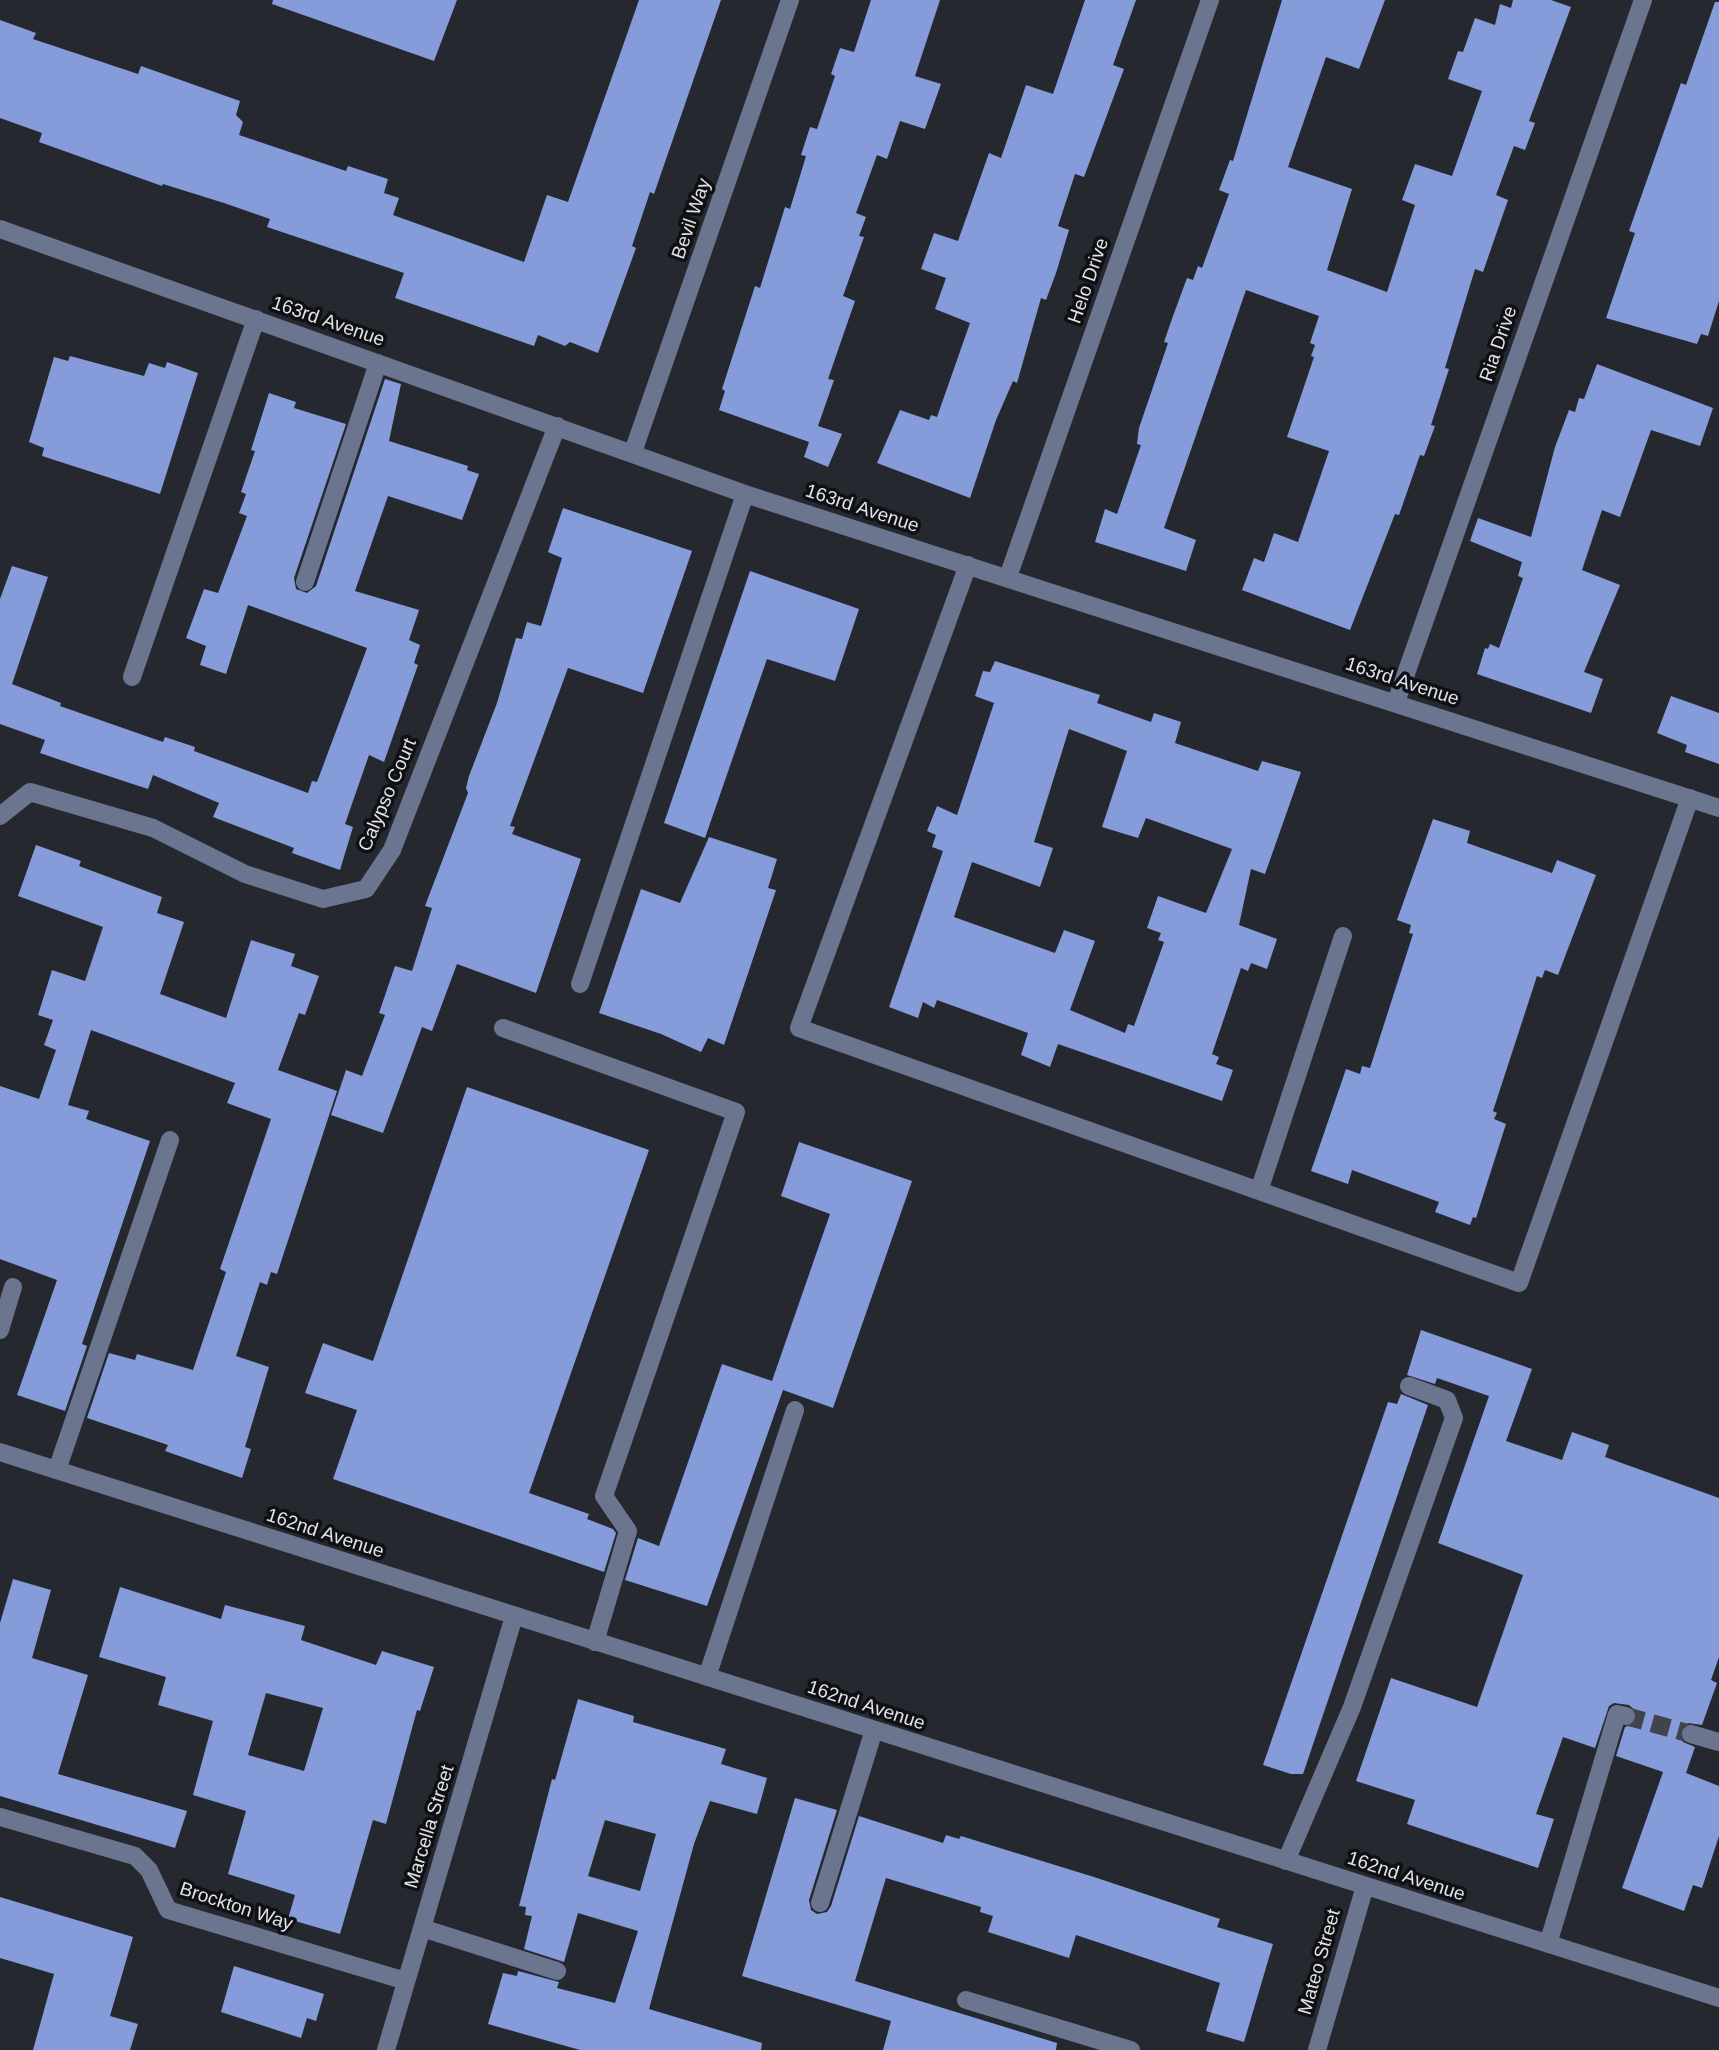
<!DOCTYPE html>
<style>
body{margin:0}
canvas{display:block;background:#25282f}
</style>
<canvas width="1719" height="2050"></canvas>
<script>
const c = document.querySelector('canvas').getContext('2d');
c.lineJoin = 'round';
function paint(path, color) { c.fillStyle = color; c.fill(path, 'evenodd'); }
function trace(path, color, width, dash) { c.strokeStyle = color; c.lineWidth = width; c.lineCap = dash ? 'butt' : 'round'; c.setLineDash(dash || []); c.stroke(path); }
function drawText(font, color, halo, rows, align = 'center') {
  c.font = font + ' Arial,sans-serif'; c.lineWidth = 7; c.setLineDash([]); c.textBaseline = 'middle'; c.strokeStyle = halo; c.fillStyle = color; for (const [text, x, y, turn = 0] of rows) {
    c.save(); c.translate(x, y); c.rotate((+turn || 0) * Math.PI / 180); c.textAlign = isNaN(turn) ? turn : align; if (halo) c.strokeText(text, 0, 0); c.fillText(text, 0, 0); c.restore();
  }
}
const building = new Path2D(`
 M 273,0 L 457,0 L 434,61 L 272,4 Z
 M 639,0 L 721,0 L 654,194 L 650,192 L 632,246 L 636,248 L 598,353 L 570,342 L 565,346 L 538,335 L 534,346 L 395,298 L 404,273 L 267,227 L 270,219 L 224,203 L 163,184 L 162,186 L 39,142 L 42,133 L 0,118 L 0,20 L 36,33 L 33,39 L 138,74 L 141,66 L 240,101 L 236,115 L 243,122 L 239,135 L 346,171 L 348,166 L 388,179 L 384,193 L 399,198 L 393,215 L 524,262 L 547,195 L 568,202 Z
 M 871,0 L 940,0 L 915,76 L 941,84 L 925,129 L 900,121 L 887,159 L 877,155 L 856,213 L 866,217 L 859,236 L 864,237 L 843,296 L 855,301 L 828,379 L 834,380 L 818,426 L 842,434 L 828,467 L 804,457 L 809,442 L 719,410 L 725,391 L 722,389 L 755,286 L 760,288 L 785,207 L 790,209 L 806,156 L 801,155 L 810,127 L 817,129 L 835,76 L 831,74 L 840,48 L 854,52 Z
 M 1085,0 L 1136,0 L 1113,65 L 1124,69 L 1084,177 L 1075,174 L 1058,226 L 1069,230 L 1056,273 L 1046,300 L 1041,298 L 1017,383 L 1013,381 L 996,420 L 970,498 L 877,463 L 900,410 L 929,420 L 931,415 L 937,417 L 970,323 L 935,309 L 946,278 L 921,269 L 934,233 L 958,241 L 989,153 L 1001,158 L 1026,85 L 1053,94 Z
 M 1282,0 L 1385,0 L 1359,69 L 1326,57 L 1288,167 L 1352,189 L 1327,270 L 1387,292 L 1415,205 L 1402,200 L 1415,164 L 1452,176 L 1482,91 L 1448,79 L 1458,51 L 1463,52 L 1475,18 L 1495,25 L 1500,4 L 1511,8 L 1513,0 L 1551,0 L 1571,7 L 1529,121 L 1535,123 L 1525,150 L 1514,146 L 1496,195 L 1508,200 L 1483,272 L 1475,269 L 1445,368 L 1449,369 L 1431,425 L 1435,426 L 1424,456 L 1420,455 L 1399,515 L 1395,514 L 1350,630 L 1242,590 L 1254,558 L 1264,562 L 1274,533 L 1298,542 L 1329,451 L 1287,437 L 1314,357 L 1311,356 L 1315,345 L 1310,343 L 1319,316 L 1246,290 L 1164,528 L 1196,540 L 1186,571 L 1095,542 L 1105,509 L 1117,514 L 1141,445 L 1137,444 L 1139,428 L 1168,343 L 1164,342 L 1173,316 L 1187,278 L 1193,280 L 1198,266 L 1202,268 L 1229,194 L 1219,190 L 1230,160 L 1233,161 Z
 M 1715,2 L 1719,2 L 1719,301 L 1708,336 L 1701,334 L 1697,344 L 1606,318 L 1635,233 L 1629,231 L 1681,83 L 1686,85 Z
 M 70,356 L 144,376 L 149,363 L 165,368 L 167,362 L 198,373 L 160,494 L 42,456 L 44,448 L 29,442 L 54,357 L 68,361 Z
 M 1597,364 L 1713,408 L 1700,446 L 1651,430 L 1620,517 L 1602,510 L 1582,570 L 1620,585 L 1584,672 L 1603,679 L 1591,713 L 1477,674 L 1485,648 L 1488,649 L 1490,644 L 1499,648 L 1523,578 L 1518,576 L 1522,562 L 1470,541 L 1478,518 L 1531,537 L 1555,447 L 1569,410 L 1575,412 L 1579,398 L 1584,399 Z
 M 385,379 L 401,384 L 389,441 L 468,466 L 467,470 L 479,474 L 462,520 L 388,496 L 355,591 L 419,610 L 409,640 L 420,645 L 414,663 L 418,665 L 384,762 L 369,755 L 345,824 L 353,827 L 340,870 L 292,853 L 294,848 L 213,817 L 219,803 L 153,775 L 148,789 L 78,766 L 40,753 L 45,740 L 0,724 L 0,599 L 12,566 L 48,577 L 12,684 L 61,703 L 60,706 L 163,742 L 165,737 L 195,747 L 194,751 L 308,793 L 312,781 L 317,782 L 367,648 L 248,605 L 226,674 L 200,665 L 206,646 L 186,638 L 204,589 L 218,593 L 247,516 L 239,513 L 246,494 L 241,492 L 255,451 L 251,450 L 269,393 L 296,402 L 294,408 L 346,424 L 294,578 L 296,589 L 307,593 L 316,586 Z
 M 563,508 L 692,551 L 643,693 L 568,668 L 510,826 L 515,827 L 512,834 L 581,859 L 536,993 L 457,964 L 432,1031 L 422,1027 L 383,1133 L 331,1115 L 346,1070 L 362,1076 L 385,1015 L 379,1013 L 395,966 L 412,971 L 432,908 L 425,906 L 468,793 L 466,788 L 469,776 L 497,703 L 516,638 L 522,639 L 527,622 L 541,626 L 562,558 L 548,552 Z
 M 750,571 L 859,609 L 835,681 L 767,659 L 705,838 L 664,823 Z
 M 995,661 L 1100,695 L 1097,703 L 1151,722 L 1154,713 L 1181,722 L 1175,743 L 1258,771 L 1262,761 L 1301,772 L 1265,874 L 1251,869 L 1239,925 L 1277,939 L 1267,969 L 1251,963 L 1248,971 L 1241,968 L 1212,1054 L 1219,1057 L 1216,1064 L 1233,1070 L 1222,1101 L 1058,1044 L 1050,1067 L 1021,1055 L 1028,1033 L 937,1000 L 934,1008 L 923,1002 L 918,1018 L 889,1007 L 943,851 L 932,847 L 936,835 L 927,831 L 937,806 L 957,815 L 994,703 L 975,696 L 983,671 L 990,672 ZM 1069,729 L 1127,751 L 1102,827 L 1138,838 L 1146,818 L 1232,849 L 1206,913 L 1158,896 L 1147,928 L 1161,933 L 1158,940 L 1164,942 L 1134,1026 L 1128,1024 L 1125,1033 L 1070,1010 L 1095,941 L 1064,930 L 1055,953 L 954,917 L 972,862 L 1040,887 L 1053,848 L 1034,842 Z
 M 1671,696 L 1719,713 L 1719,764 L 1685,752 L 1687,745 L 1657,733 Z
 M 1433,819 L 1470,831 L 1467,843 L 1552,873 L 1557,860 L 1596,875 L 1558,975 L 1545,970 L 1542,978 L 1537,976 L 1493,1111 L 1497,1113 L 1494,1119 L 1506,1124 L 1476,1218 L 1473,1217 L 1470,1225 L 1435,1212 L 1439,1202 L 1352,1170 L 1348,1184 L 1311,1171 L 1346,1069 L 1360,1074 L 1362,1066 L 1370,1068 L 1413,934 L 1409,933 L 1411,925 L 1397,920 Z
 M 709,837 L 777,859 L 768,888 L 776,890 L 724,1045 L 708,1038 L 701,1052 L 661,1034 L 599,1013 L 641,889 L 680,903 Z
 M 36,845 L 81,861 L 79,866 L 162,897 L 157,913 L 184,922 L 160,994 L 226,1018 L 251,940 L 295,954 L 291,966 L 319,976 L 305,1015 L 299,1013 L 278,1070 L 337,1091 L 277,1274 L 271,1272 L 267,1285 L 260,1282 L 236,1356 L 269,1367 L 245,1447 L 251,1449 L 242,1478 L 165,1451 L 168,1445 L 87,1418 L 109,1353 L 135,1360 L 137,1354 L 193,1370 L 226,1272 L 220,1269 L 271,1119 L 227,1103 L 235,1083 L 91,1030 L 68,1105 L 89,1111 L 86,1119 L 150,1141 L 82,1344 L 87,1346 L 65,1411 L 17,1395 L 57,1280 L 0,1259 L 0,1086 L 39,1099 L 56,1050 L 44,1045 L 53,1020 L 38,1015 L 52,970 L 85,981 L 103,927 L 18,896 Z
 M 467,1087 L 649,1150 L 529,1493 L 589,1514 L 587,1519 L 613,1529 L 616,1533 L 604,1572 L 333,1479 L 357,1410 L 305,1393 L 323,1343 L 373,1361 Z
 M 799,1142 L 912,1181 L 833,1408 L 783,1390 L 707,1606 L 625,1580 L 638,1538 L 659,1546 L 722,1364 L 772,1381 L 830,1214 L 781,1196 Z
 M 1421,1330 L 1532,1369 L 1506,1441 L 1562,1460 L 1572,1432 L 1609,1445 L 1605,1457 L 1719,1498 L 1719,1657 L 1711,1680 L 1717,1683 L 1702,1725 L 1688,1723 L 1680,1730 L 1680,1736 L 1683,1742 L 1695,1747 L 1686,1773 L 1719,1786 L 1719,1836 L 1702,1888 L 1693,1885 L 1684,1911 L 1622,1888 L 1663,1772 L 1616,1756 L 1625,1727 L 1634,1724 L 1637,1719 L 1637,1712 L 1629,1705 L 1614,1703 L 1609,1706 L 1595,1748 L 1563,1737 L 1536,1814 L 1554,1819 L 1538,1868 L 1407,1824 L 1415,1800 L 1356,1781 L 1391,1678 L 1477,1707 L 1523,1575 L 1438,1543 L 1489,1396 L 1437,1378 L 1435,1384 L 1407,1375 Z
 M 1401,1394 L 1428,1405 L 1303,1774 L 1291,1774 L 1263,1765 L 1388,1402 L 1397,1404 Z
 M 13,1579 L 51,1590 L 32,1658 L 88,1675 L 58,1774 L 187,1811 L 175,1848 L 0,1796 L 0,1623 Z
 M 120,1587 L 221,1619 L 225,1605 L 305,1626 L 301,1640 L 376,1665 L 382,1651 L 434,1667 L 420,1711 L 417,1710 L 386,1824 L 373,1820 L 340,1934 L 288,1919 L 295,1895 L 228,1874 L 246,1811 L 193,1795 L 213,1721 L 158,1705 L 166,1677 L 99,1657 ZM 266,1693 L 323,1708 L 304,1771 L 248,1755 Z
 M 578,1699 L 634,1716 L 633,1722 L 726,1749 L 721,1764 L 767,1778 L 757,1814 L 710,1801 L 694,1844 L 649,2009 L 762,2043 L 761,2050 L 580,2050 L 488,2024 L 503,1973 L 517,1976 L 518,1971 L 559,1982 L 557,1988 L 615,2003 L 638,1931 L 578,1913 L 564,1962 L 524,1949 L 532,1916 L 525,1915 L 526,1907 L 519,1906 L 552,1779 L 555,1780 ZM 605,1820 L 656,1834 L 640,1891 L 588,1876 Z
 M 795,1798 L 837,1810 L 809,1900 L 811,1910 L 817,1914 L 827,1912 L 831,1906 L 859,1816 L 943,1843 L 946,1835 L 959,1839 L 961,1836 L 1094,1877 L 1220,1919 L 1217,1927 L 1273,1944 L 1244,2042 L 1206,2031 L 1220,1983 L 1076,1935 L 1069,1958 L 988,1932 L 993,1916 L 980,1912 L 981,1907 L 886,1878 L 855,1981 L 1057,2043 L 1056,2050 L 883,2050 L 891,2021 L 742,1976 Z
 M 0,1897 L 133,1937 L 110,2016 L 138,2024 L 130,2050 L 33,2050 L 54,1974 L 0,1958 Z
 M 234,1966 L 324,1994 L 316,2021 L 307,2018 L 301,2038 L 221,2012 Z`);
const minorTunnel = new Path2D(`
 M 1626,1716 L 1691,1734`);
const minor = new Path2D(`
 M 0,229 L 745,494 L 1719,808
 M 633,452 L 790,0
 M 968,565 L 799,1028 L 1519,1283 L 1690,798
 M 1008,577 L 1210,0
 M 305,582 L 378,363
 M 132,677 L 256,319
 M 1396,702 L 1643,0
 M 0,816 L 30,792 L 153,828 L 245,874 L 323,899 L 366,889 L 392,850 L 557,426
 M 580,984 L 745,494
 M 503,1028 L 736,1112 L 604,1496 L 628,1531 L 595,1642
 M 1259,1191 L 1343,936
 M 0,1330 L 13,1287
 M 0,1452 L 1719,1998
 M 57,1470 L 170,1140
 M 707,1677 L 795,1410
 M 1691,1734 L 1719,1742
 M 0,1817 L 135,1856 L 149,1870 L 168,1910 L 406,1981
 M 1286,1861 L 1352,1707 L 1454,1418 L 1447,1400 L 1409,1386
 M 820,1903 L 874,1730
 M 422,1928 L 557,1971
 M 1548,1944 L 1617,1714 L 1626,1716
 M 966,2000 L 1131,2050
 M 386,2050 L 514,1616
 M 1317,2050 L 1365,1886`);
const streetNames = [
 ["Bevil Way",692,219,-71],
 ["Helo Drive",1089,281,-71],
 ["163rd Avenue",328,322,19],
 ["Ria Drive",1499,344,-71],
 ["163rd Avenue",862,509,18],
 ["163rd Avenue",1402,682,18],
 ["Calypso Court",388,795,-67],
 ["162nd Avenue",325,1534,18],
 ["162nd Avenue",866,1706,18],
 ["Marcella Street",430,1827,-73],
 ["162nd Avenue",1406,1877,18],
 ["Brockton Way",236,1907,18],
 ["Mateo Street",1320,1962,-74]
];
paint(building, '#859bda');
trace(minorTunnel, '#41444b', 18, [18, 9]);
trace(minor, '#6b7590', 18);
drawText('19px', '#e1e3e7', '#0f1014', streetNames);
</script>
